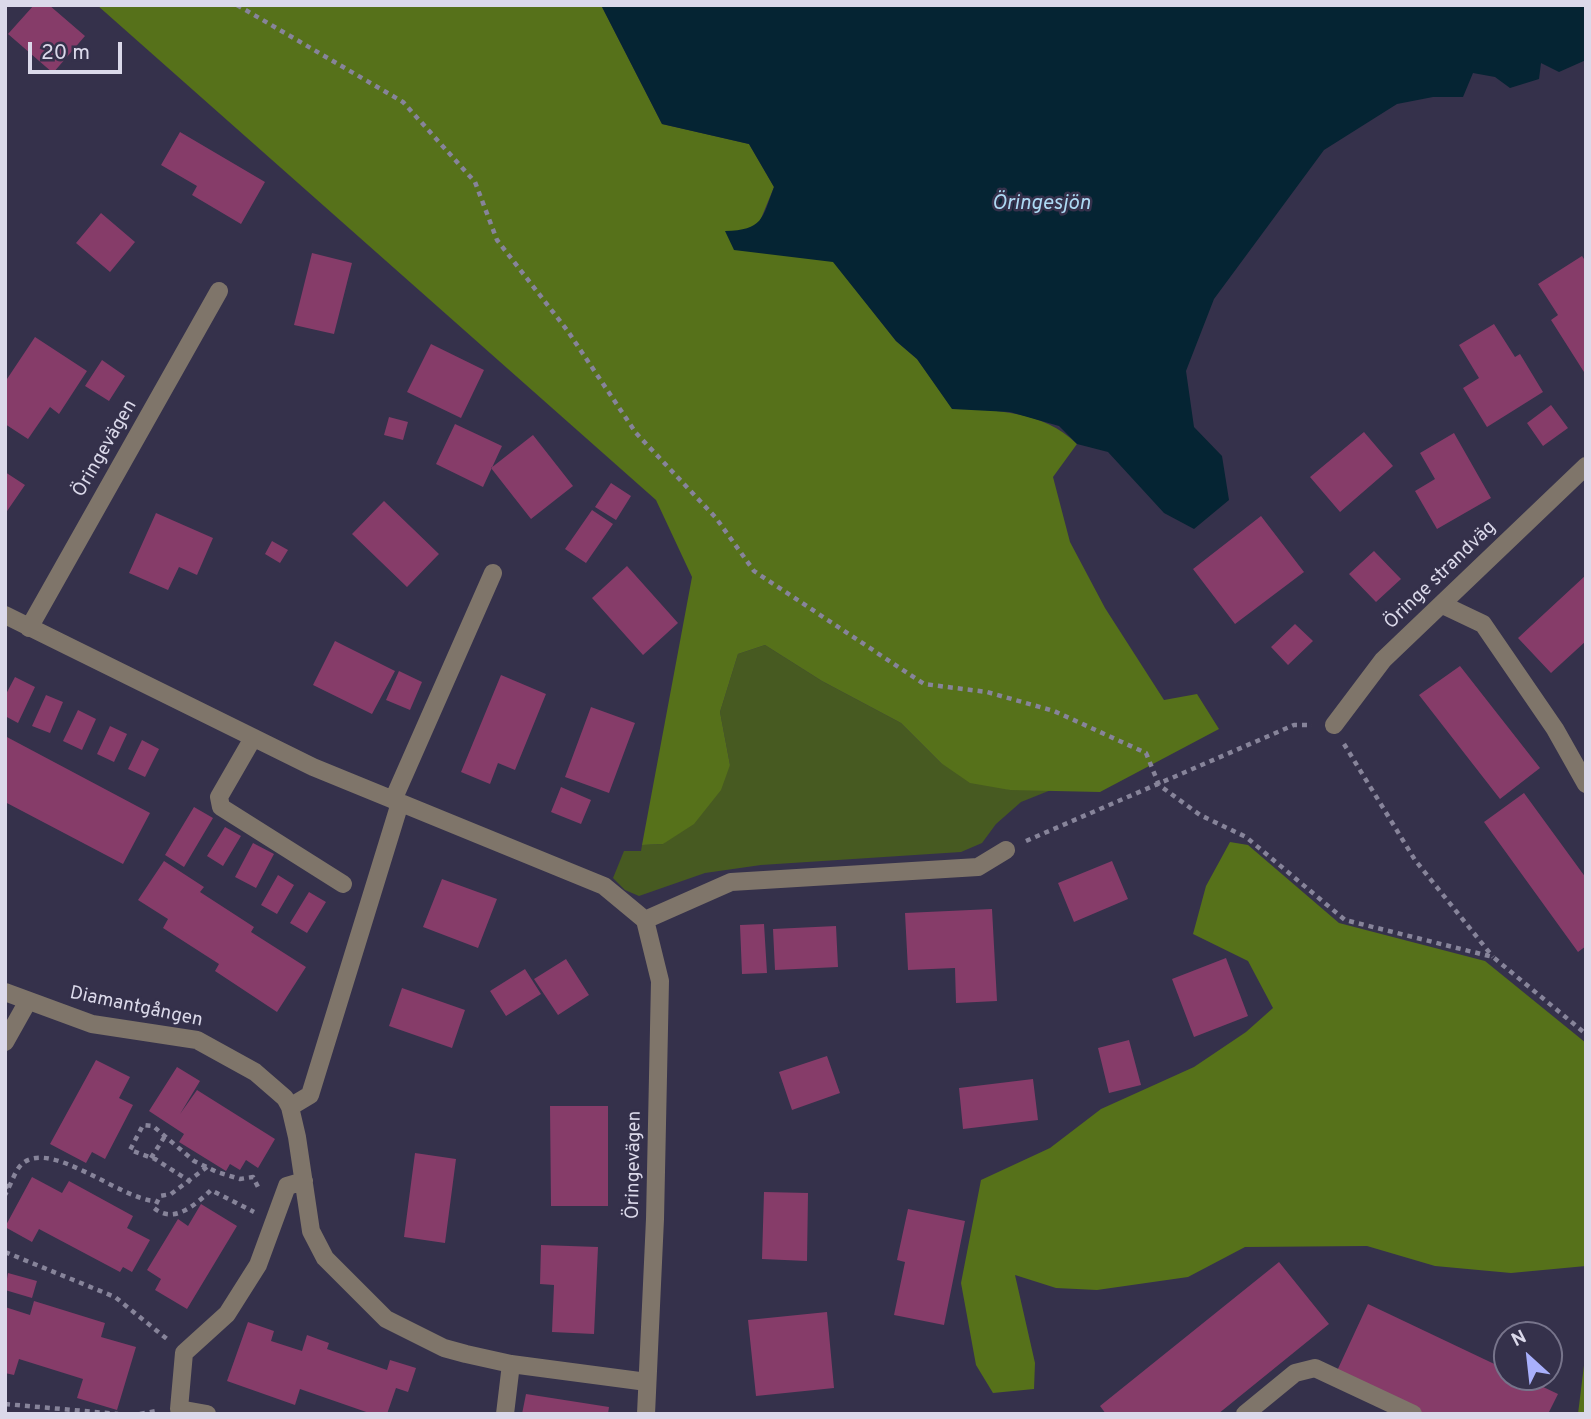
<!DOCTYPE html>
<meta charset="utf-8">
<style>
body{margin:0}
#map{position:relative;width:1591px;height:1419px;overflow:hidden;background:#35314b;font-family:Overpass,sans-serif}
canvas{display:block}
.frame{position:absolute;inset:0;border:7px solid #dbd9ea;pointer-events:none}
.north{position:absolute;left:1493px;top:1321px;width:70px;height:70px;box-sizing:border-box;background:#35314b;border:2px solid #77748b;border-radius:50%;rotate:333deg;font-size:19px;font-weight:700;line-height:28px;text-align:center;color:#dbd9ea}
.north::after{content:'';display:block;margin:auto;width:24px;height:32px;background:#a9b0fc;clip-path:polygon(50% 0,100% 100%,50% 72%,0 100%)}
.scale{position:absolute;left:28px;top:42px;width:94px;height:32px;box-sizing:border-box;border:4px solid #dbd9ea;border-top:0;padding-left:9px;font-size:21px;line-height:24px;white-space:nowrap;color:#dbd9ea;-webkit-text-stroke:5px #35314b;paint-order:stroke}
</style>
<div id="map">
<canvas width="1591" height="1419"></canvas>
<div class="frame"></div>
<div class="north">N</div>
<div class="scale">20 m</div>
</div>
<script>
const c = document.querySelector('canvas').getContext('2d');
c.lineJoin = 'round';
function paint(path, color) { c.fillStyle = color; c.fill(path, 'evenodd'); }
function trace(path, color, width, dash) { c.strokeStyle = color; c.lineWidth = width; c.lineCap = dash ? 'butt' : 'round'; c.setLineDash(dash || []); c.stroke(path); }
function drawText(font, color, halo, rows, align = 'center') {
  c.font = font + ' Overpass,sans-serif'; c.lineWidth = 5; c.setLineDash([]); c.textBaseline = 'middle'; c.strokeStyle = halo; c.fillStyle = color; for (const [text, x, y, turn = 0] of rows) {
    c.save(); c.translate(x, y); c.rotate((+turn || 0) * Math.PI / 180); c.textAlign = isNaN(turn) ? turn : align; if (halo) c.strokeText(text, 0, 0); c.fillText(text, 0, 0); c.restore();
  }
}
const green = new Path2D(`
 M 765,645 L 822,681 L 901,723 L 941,763 L 1010,790 L 1051,790 L 1021,802 L 996,824 L 982,843 L 961,852 L 761,865 L 705,873 L 639,896 L 625,890 L 613,878 L 624,851 L 641,851 L 642,845 L 663,844 L 730,765 L 720,712 L 738,654 Z`);
const forest = new Path2D(`
 M 97,5 L 601,5 L 662,124 L 749,144 L 774,187 L 760,221 L 748,231 L 734,249 L 833,261 L 896,341 L 917,359 L 952,408 C 998,411 1042,410 1077,444 L 1053,477 L 1070,542 L 1105,608 L 1164,700 L 1197,694 L 1219,729 L 1100,792 L 1010,790 L 970,783 L 941,763 L 901,723 L 822,681 L 765,645 L 738,654 L 720,712 L 730,765 L 721,790 L 694,824 L 663,844 L 642,845 L 692,577 L 656,500 Z
 M 1230,842 L 1248,845 L 1339,923 L 1485,961 L 1586,1043 L 1586,1266 L 1511,1273 L 1435,1266 L 1367,1246 L 1245,1247 L 1188,1277 L 1097,1290 L 1056,1288 L 1015,1275 L 1035,1363 L 1034,1389 L 993,1393 L 976,1365 L 961,1283 L 981,1180 L 1050,1148 L 1101,1109 L 1194,1067 L 1246,1032 L 1273,1008 L 1248,961 L 1193,934 L 1206,886 Z
 M 1586,1349 L 1586,1414 L 1578,1414 Z`);
const water = new Path2D(`
 M 601,5 L 1586,5 L 1586,60 L 1559,72 L 1541,63 L 1539,79 L 1510,88 L 1495,77 L 1473,73 L 1463,97 L 1433,97 L 1397,104 L 1324,150 L 1214,299 L 1186,371 L 1194,427 L 1222,456 L 1229,500 L 1194,529 L 1164,513 L 1108,452 L 1077,444 L 1059,426 L 1010,412 L 952,409 L 917,359 L 896,341 L 833,262 L 734,250 L 725,231 C 763,230 762,219 774,187 L 749,144 L 662,124 Z`);
const building = new Path2D(`
 M 34,5 L 49,5 L 85,36 L 53,73 L 8,34 Z
 M 180,132 L 265,182 L 241,224 L 192,195 L 197,186 L 161,165 Z
 M 101,213 L 135,242 L 110,272 L 76,243 Z
 M 312,253 L 352,263 L 334,334 L 294,325 Z
 M 1582,256 L 1586,262 L 1584,372 L 1551,320 L 1558,315 L 1538,284 Z
 M 1494,324 L 1515,357 L 1520,354 L 1543,392 L 1487,427 L 1463,388 L 1479,378 L 1459,345 Z
 M 35,337 L 87,371 L 59,414 L 50,407 L 28,439 L 5,424 L 5,382 Z
 M 431,344 L 484,370 L 461,418 L 407,392 Z
 M 102,360 L 125,376 L 109,401 L 85,386 Z
 M 1551,405 L 1568,428 L 1543,446 L 1527,423 Z
 M 389,417 L 408,422 L 403,440 L 384,435 Z
 M 455,424 L 502,446 L 483,487 L 436,464 Z
 M 1364,432 L 1393,466 L 1340,512 L 1310,477 Z
 M 1454,433 L 1491,498 L 1437,529 L 1415,491 L 1435,479 L 1420,453 Z
 M 533,435 L 573,486 L 531,519 L 491,468 Z
 M 5,472 L 25,485 L 5,514 Z
 M 611,483 L 631,496 L 616,520 L 595,507 Z
 M 384,501 L 439,554 L 407,587 L 352,534 Z
 M 592,510 L 613,524 L 586,563 L 565,549 Z
 M 156,513 L 213,538 L 197,575 L 179,567 L 168,590 L 129,573 Z
 M 1261,516 L 1304,572 L 1235,624 L 1193,569 Z
 M 272,541 L 288,550 L 280,563 L 265,554 Z
 M 1374,551 L 1401,579 L 1376,602 L 1349,574 Z
 M 627,566 L 678,623 L 643,655 L 592,598 Z
 M 1586,575 L 1586,641 L 1551,673 L 1518,638 Z
 M 1295,624 L 1313,641 L 1288,665 L 1271,647 Z
 M 335,641 L 395,671 L 372,714 L 313,685 Z
 M 1460,666 L 1540,768 L 1500,799 L 1419,695 Z
 M 399,671 L 422,682 L 410,710 L 386,700 Z
 M 501,675 L 546,694 L 515,770 L 498,763 L 490,784 L 461,772 Z
 M 15,677 L 35,687 L 18,723 L 5,716 L 5,696 Z
 M 46,695 L 63,702 L 50,733 L 32,726 Z
 M 591,707 L 635,723 L 609,793 L 565,777 Z
 M 78,710 L 96,719 L 82,750 L 63,741 Z
 M 110,726 L 127,734 L 114,762 L 97,754 Z
 M 5,736 L 150,813 L 123,864 L 5,802 Z
 M 142,740 L 159,749 L 145,777 L 128,769 Z
 M 561,787 L 591,800 L 581,824 L 551,812 Z
 M 1524,793 L 1586,878 L 1586,946 L 1578,952 L 1484,822 Z
 M 194,807 L 213,818 L 184,867 L 165,855 Z
 M 225,827 L 241,836 L 223,866 L 207,856 Z
 M 253,843 L 274,854 L 256,888 L 235,877 Z
 M 164,861 L 204,887 L 200,892 L 254,927 L 251,932 L 306,967 L 277,1012 L 215,971 L 219,964 L 163,928 L 168,919 L 138,900 Z
 M 1112,861 L 1128,899 L 1074,922 L 1058,883 Z
 M 278,875 L 294,885 L 277,914 L 261,905 Z
 M 442,879 L 497,899 L 478,948 L 423,927 Z
 M 309,892 L 326,902 L 307,933 L 290,923 Z
 M 992,909 L 997,1001 L 956,1003 L 955,968 L 908,970 L 905,913 Z
 M 764,924 L 767,973 L 742,974 L 740,925 Z
 M 836,926 L 838,967 L 775,970 L 773,929 Z
 M 1226,958 L 1248,1016 L 1194,1037 L 1172,979 Z
 M 566,959 L 589,995 L 558,1015 L 534,979 Z
 M 525,969 L 541,994 L 506,1016 L 490,991 Z
 M 402,988 L 465,1010 L 452,1048 L 389,1026 Z
 M 1129,1040 L 1141,1085 L 1109,1093 L 1098,1048 Z
 M 827,1056 L 840,1093 L 792,1110 L 779,1072 Z
 M 96,1060 L 130,1077 L 119,1098 L 133,1105 L 105,1159 L 92,1152 L 86,1163 L 50,1144 Z
 M 177,1067 L 200,1081 L 180,1114 L 197,1090 L 275,1139 L 258,1168 L 246,1160 L 240,1170 L 230,1164 L 226,1171 L 179,1142 L 184,1134 L 149,1111 Z
 M 1033,1079 L 1038,1120 L 963,1129 L 959,1088 Z
 M 550,1106 L 608,1106 L 608,1206 L 551,1206 Z
 M 415,1153 L 456,1159 L 445,1243 L 404,1237 Z
 M 32,1177 L 62,1193 L 69,1181 L 133,1216 L 127,1228 L 150,1240 L 132,1272 L 123,1267 L 120,1272 L 39,1229 L 32,1242 L 5,1227 Z
 M 764,1192 L 808,1193 L 807,1261 L 762,1259 Z
 M 201,1204 L 237,1226 L 187,1309 L 155,1290 L 161,1279 L 147,1270 L 178,1219 L 188,1226 Z
 M 908,1209 L 965,1221 L 944,1325 L 894,1315 L 905,1262 L 897,1260 Z
 M 541,1245 L 598,1247 L 594,1334 L 552,1332 L 554,1285 L 540,1284 Z
 M 1279,1262 L 1329,1324 L 1218,1414 L 1106,1414 L 1100,1406 Z
 M 8,1273 L 37,1281 L 32,1298 L 5,1290 Z
 M 34,1301 L 105,1323 L 101,1337 L 136,1347 L 117,1410 L 77,1398 L 83,1379 L 19,1359 L 14,1375 L 5,1373 L 5,1307 L 30,1315 Z
 M 1368,1304 L 1507,1370 L 1507,1377 L 1522,1377 L 1558,1394 L 1548,1414 L 1422,1414 L 1336,1373 Z
 M 827,1312 L 834,1388 L 756,1396 L 748,1320 Z
 M 248,1322 L 274,1331 L 271,1341 L 302,1351 L 307,1335 L 329,1343 L 327,1349 L 387,1370 L 390,1360 L 416,1368 L 408,1392 L 396,1388 L 387,1414 L 372,1414 L 300,1389 L 295,1405 L 227,1381 Z
 M 526,1394 L 609,1407 L 608,1414 L 522,1414 Z`);
const path = new Path2D(`
 M 237,5 L 403,102 L 475,182 L 497,240 L 567,330 L 636,433 L 716,518 L 754,571 L 924,684 L 987,692 L 1054,711 L 1146,753 L 1159,785 L 1200,815 L 1246,837 L 1345,920 L 1493,957 L 1586,1034
 M 1344,744 L 1415,860 L 1493,957
 M 1026,841 L 1294,725 L 1312,725
 M 151,1158 L 165,1136
 M 207,1167 L 171,1194 L 160,1196 L 154,1208 C 174,1225 196,1204 211,1190 L 254,1212
 M 191,1182 L 155,1159 L 130,1150 L 143,1125 L 153,1126 L 194,1161 L 217,1172 L 240,1179 L 253,1177 L 260,1191
 M 5,1185 L 9,1187 L 5,1195
 M 9,1187 C 13,1179 16,1169 23,1163 C 52,1140 120,1199 155,1201
 M 5,1252 L 115,1297 L 167,1339
 M 5,1404 L 118,1414
 M 140,1414 L 156,1411`);
const minor = new Path2D(`
 M 1443,605 L 1483,624 L 1555,729 L 1586,784
 M 5,615 L 313,767 L 604,886 L 645,920 L 660,981 L 655,1219 L 646,1414
 M 29,628 L 219,291
 M 1334,725 L 1383,660 L 1586,466
 M 253,738 L 219,797 L 221,807 L 343,884
 M 393,800 L 493,573
 M 645,920 L 731,882 L 978,867 L 1006,850
 M 5,992 L 92,1024 L 197,1040 L 255,1072 L 285,1098 L 290,1107 L 297,1137 L 311,1231 L 325,1258 L 386,1319 L 444,1348 L 466,1354 L 511,1364 L 647,1382
 M 5,1042 L 28,1001
 M 290,1107 L 310,1095 L 400,803
 M 207,1414 L 179,1409 L 184,1353 L 227,1314 L 258,1265 L 287,1186 L 304,1181
 M 505,1414 L 511,1364
 M 1245,1414 L 1295,1373 L 1315,1368 L 1413,1414`);
const streetNames = [
 ["Öringevägen",106,449,-60],
 ["Öringe strandväg",1441,576,-44],
 ["Diamantgången",136,1008,12],
 ["Öringevägen",635,1165,-89]
];
const waterNames = [
 ["Öringesjön",1041,205]
];
paint(green, '#475a21');
paint(forest, '#56711a');
paint(water, '#052433');
paint(building, '#863c69');
trace(path, '#87849a', 4.5, [5, 5]);
trace(minor, '#7f756a', 18);
drawText('19px', '#dbd9ea', '#35314b', streetNames);
drawText('italic 21px', '#add9f3', '#35314b', waterNames);
</script>
